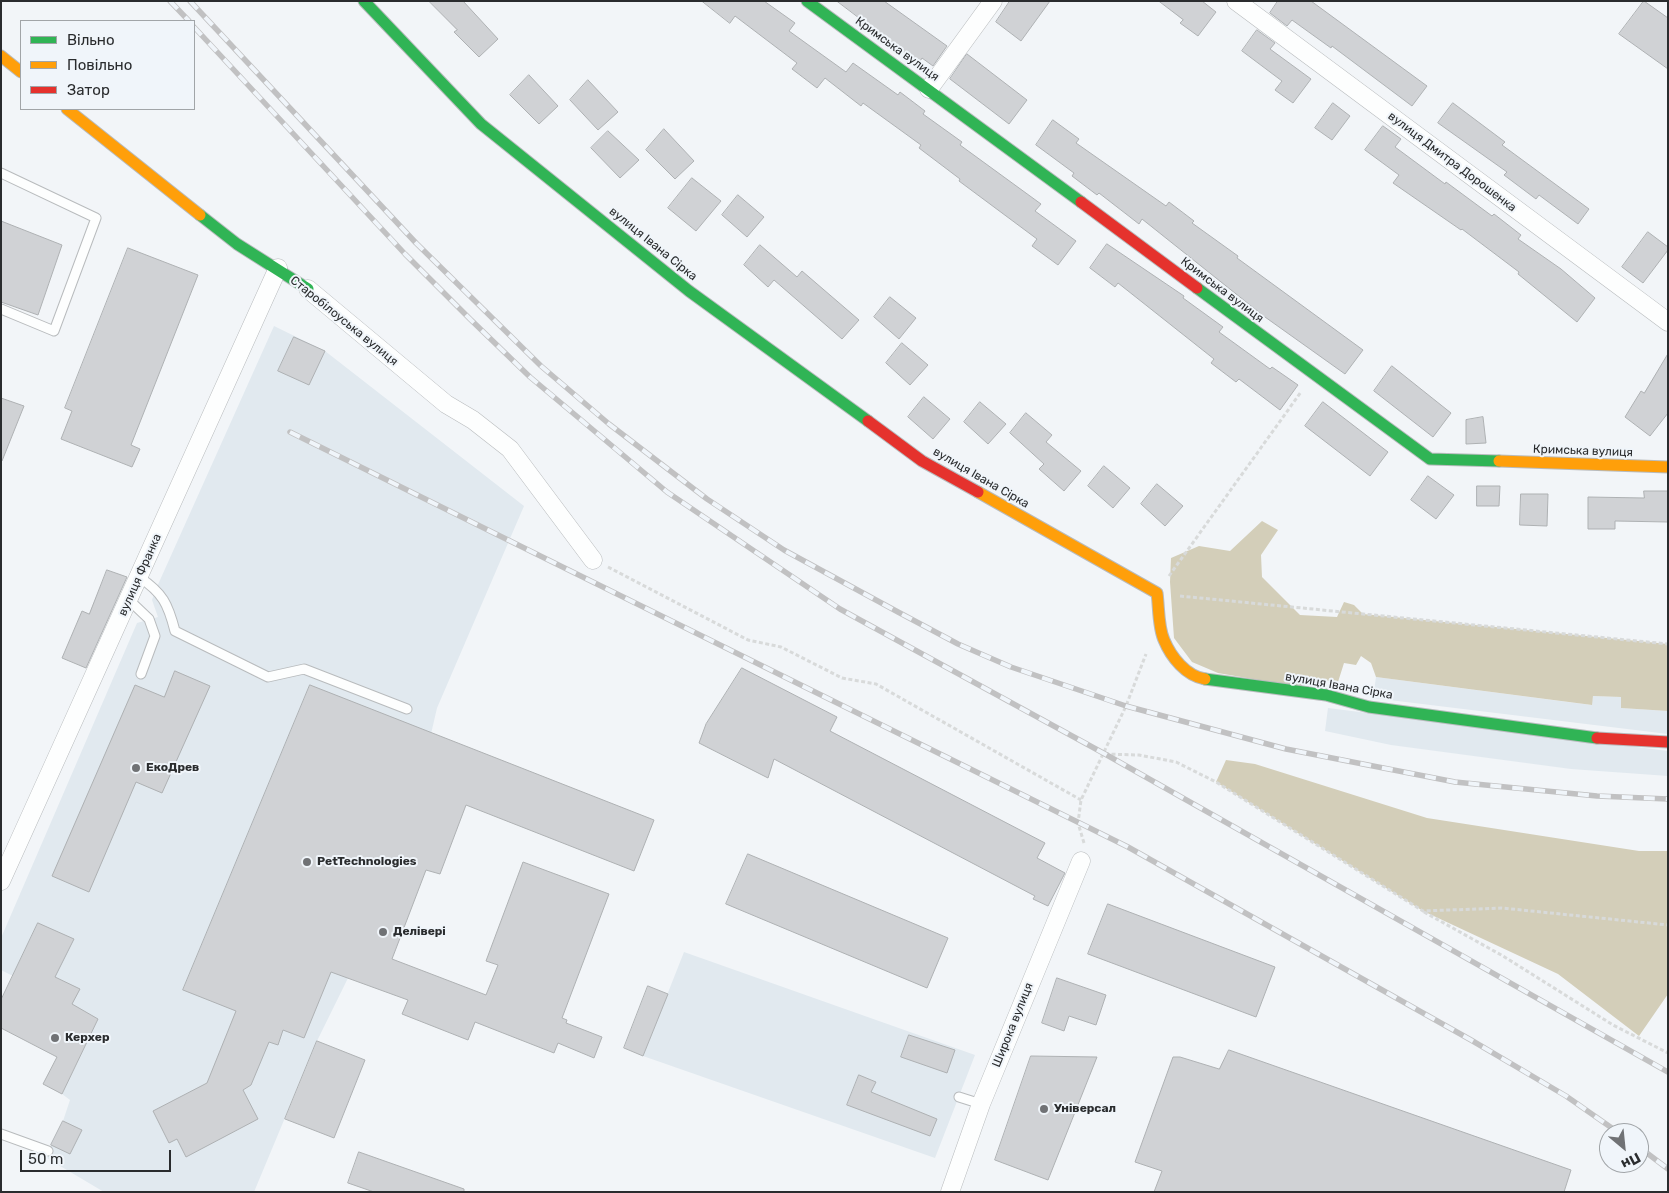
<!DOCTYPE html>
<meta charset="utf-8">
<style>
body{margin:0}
#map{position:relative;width:1669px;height:1193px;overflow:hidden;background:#f2f5f8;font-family:Rubik,sans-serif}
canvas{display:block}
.frame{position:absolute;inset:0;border:2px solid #2a2c2e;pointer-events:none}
.legend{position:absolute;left:20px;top:20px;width:175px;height:90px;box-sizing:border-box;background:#f0f5fa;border:1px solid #a1a5a8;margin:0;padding:6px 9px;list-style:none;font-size:15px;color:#2a2c2e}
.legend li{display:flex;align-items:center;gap:10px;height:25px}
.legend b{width:25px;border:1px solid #a1a5a8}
.north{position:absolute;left:1599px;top:1123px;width:50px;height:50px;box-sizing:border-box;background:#f0f5fa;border:1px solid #a1a5a8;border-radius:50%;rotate:152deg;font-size:14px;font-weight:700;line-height:20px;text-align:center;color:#2a2c2e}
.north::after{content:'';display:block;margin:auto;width:18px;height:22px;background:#707275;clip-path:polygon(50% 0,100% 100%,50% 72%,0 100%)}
.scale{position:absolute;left:20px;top:1150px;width:151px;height:22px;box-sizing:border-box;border:2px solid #2a2c2e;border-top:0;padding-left:6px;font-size:15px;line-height:18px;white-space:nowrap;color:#2a2c2e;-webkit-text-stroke:4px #f0f5fa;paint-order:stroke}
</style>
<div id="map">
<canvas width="1669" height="1193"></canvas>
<div class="frame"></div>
<ul class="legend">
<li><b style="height:6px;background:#30b455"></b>Вільно</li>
<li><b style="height:6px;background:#ff9f0a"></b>Повільно</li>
<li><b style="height:6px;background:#e5322d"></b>Затор</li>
</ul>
<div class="north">Пн</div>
<div class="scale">50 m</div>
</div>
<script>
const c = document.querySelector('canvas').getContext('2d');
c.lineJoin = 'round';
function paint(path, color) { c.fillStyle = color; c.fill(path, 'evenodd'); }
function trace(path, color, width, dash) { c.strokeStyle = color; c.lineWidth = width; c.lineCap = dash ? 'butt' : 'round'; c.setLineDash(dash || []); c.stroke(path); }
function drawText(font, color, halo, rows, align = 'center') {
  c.font = font + ' Rubik,sans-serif'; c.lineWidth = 4; c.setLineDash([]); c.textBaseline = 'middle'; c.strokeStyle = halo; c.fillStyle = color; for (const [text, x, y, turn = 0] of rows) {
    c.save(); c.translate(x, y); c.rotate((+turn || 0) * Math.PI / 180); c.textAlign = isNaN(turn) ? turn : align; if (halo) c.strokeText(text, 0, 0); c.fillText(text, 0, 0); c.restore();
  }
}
const built = new Path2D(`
 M 274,326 L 325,351 L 524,506 L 437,708 L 431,734 L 445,738 L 387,875 L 348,978 L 317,1041 L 254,1192 L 104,1192 L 45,1157 L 63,1121 L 70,1100 L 62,1094 L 98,1019 L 1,970 L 1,938 L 137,623 L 158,617 L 152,600 L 156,589 Z
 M 1376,677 L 1591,705 L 1593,696 L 1622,697 L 1621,708 L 1668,711 L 1668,734 L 1373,698 Z
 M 1328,708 L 1668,751 L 1668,776 L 1571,769 L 1391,745 L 1325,731 Z
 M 684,952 L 975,1055 L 935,1158 L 643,1056 Z`);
const forest = new Path2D(`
 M 1262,521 L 1278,530 L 1261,555 L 1262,577 L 1300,615 L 1337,617 L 1344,602 L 1354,605 L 1363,614 L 1668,644 L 1668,711 L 1621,708 L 1621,697 L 1593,696 L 1592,705 L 1376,677 L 1371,663 L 1361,656 L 1356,665 L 1344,663 L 1338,682 L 1314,679 L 1299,687 L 1218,673 L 1192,662 L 1174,638 L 1170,582 L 1171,558 L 1199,546 L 1230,551 Z
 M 1226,760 L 1255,764 L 1427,818 L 1639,851 L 1668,851 L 1668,994 L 1639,1036 L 1558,974 L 1423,911 L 1216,782 Z`);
const building = new Path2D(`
 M 429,1 L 463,1 L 498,39 L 479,57 L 454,32 L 457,30 Z
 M 702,1 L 764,1 L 795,23 L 789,31 L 846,72 L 853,63 L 898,95 L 900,92 L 925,111 L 923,114 L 962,142 L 960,145 L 1041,204 L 1035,211 L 1076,241 L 1058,265 L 1032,246 L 1037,239 L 959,181 L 960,179 L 919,148 L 921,145 L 863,103 L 861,106 L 825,78 L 817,88 L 792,69 L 797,63 L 735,16 L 730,23 Z
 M 837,1 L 884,1 L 947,46 L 933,66 L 922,58 L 919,63 Z
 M 1010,1 L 1050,1 L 1021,41 L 996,22 Z
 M 1159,1 L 1202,1 L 1216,12 L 1198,36 L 1180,23 L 1183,20 Z
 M 1278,1 L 1311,1 L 1427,86 L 1412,106 L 1332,46 L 1331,48 L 1292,20 L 1287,26 L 1270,13 Z
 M 1644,1 L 1668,18 L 1668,69 L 1619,34 Z
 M 1257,30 L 1275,43 L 1270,49 L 1311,79 L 1293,103 L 1275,90 L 1282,81 L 1242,51 Z
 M 967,54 L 1027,100 L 1009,124 L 950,79 Z
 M 529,75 L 558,106 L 539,124 L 510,95 Z
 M 588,80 L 618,112 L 598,130 L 570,100 Z
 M 1333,103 L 1350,116 L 1332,140 L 1315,128 Z
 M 1453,103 L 1505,142 L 1502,145 L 1589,209 L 1578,224 L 1539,195 L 1536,199 L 1504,175 L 1507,172 L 1438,123 Z
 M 1053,120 L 1079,139 L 1076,143 L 1166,206 L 1169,202 L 1194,221 L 1192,223 L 1238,256 L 1237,258 L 1363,350 L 1345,374 L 1265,317 L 1142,219 L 1139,224 L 1099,193 L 1097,195 L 1072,176 L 1074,173 L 1036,145 Z
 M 1383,126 L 1401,139 L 1395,147 L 1445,184 L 1446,182 L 1492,216 L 1494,214 L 1521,235 L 1518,239 L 1561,269 L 1595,298 L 1577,322 L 1518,274 L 1519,272 L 1462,229 L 1461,230 L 1393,183 L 1399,175 L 1365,150 Z
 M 664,129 L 694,161 L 675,179 L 646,150 Z
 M 608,131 L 639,160 L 620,178 L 591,148 Z
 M 692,178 L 721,201 L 696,231 L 668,208 Z
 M 738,195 L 764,217 L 747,237 L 722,215 Z
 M 1,221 L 62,245 L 38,315 L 1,302 Z
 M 1648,232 L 1668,247 L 1668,250 L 1643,283 L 1622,267 Z
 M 1107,244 L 1184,296 L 1183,298 L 1223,327 L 1219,332 L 1270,369 L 1272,367 L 1298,385 L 1280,410 L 1239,379 L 1236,382 L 1211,363 L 1214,359 L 1118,283 L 1115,287 L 1090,268 Z
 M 760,245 L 797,277 L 802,271 L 859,320 L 842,339 L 774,280 L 768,287 L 744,265 Z
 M 128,248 L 198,275 L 131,445 L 140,449 L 132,467 L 61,439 L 72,411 L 65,408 Z
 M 890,297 L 916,318 L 899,339 L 874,317 Z
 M 294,337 L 325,351 L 309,385 L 278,371 Z
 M 902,343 L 928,365 L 910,385 L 886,363 Z
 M 1668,354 L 1668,413 L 1650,436 L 1625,417 L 1641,391 L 1644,393 Z
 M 1392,366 L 1451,413 L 1433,437 L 1374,391 Z
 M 924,397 L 950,419 L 933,439 L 908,417 Z
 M 1,398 L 24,406 L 2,461 L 1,460 Z
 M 980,402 L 1006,424 L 988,444 L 964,422 Z
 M 1323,402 L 1388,452 L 1370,476 L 1305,426 Z
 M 1026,413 L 1052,435 L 1046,442 L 1081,471 L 1064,491 L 1039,469 L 1044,464 L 1010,433 Z
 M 1483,417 L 1486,443 L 1466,444 L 1466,420 Z
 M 1104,466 L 1130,488 L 1113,508 L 1088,486 Z
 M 1428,476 L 1454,495 L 1436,519 L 1411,500 Z
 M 1157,484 L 1183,506 L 1165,526 L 1141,504 Z
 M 1477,486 L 1500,486 L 1499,506 L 1477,506 Z
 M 1644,491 L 1668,491 L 1668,522 L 1615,521 L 1615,529 L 1588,529 L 1588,497 L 1644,498 Z
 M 1521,494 L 1548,494 L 1547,526 L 1520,525 Z
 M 107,570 L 127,577 L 86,668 L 62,658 L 82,611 L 89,614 Z
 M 742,668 L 837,717 L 830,731 L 1045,843 L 1037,858 L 1065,873 L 1048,906 L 1033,899 L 1035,896 L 774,759 L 768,778 L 699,743 L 706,724 Z
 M 175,671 L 210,686 L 162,793 L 136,782 L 89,892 L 52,876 L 135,685 L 164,697 Z
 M 310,685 L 654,820 L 634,871 L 466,805 L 440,874 L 426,870 L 392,959 L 486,995 L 498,965 L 486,961 L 523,862 L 609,894 L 562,1018 L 567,1020 L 566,1023 L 602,1037 L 594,1058 L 558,1043 L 554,1053 L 475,1022 L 468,1040 L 402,1014 L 408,1000 L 331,972 L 304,1038 L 283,1030 L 278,1045 L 269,1042 L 251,1085 L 243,1090 L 258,1119 L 186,1157 L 177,1139 L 169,1143 L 153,1111 L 207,1083 L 236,1011 L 183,990 Z
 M 748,854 L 948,938 L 927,988 L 726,904 Z
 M 1108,904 L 1275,967 L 1256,1017 L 1088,954 Z
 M 38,923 L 74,939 L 55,977 L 80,989 L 72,1004 L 98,1019 L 62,1094 L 43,1084 L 57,1057 L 1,1028 L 1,1000 Z
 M 1057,978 L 1106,995 L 1096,1025 L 1069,1016 L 1064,1031 L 1042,1023 Z
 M 648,986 L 668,994 L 643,1056 L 624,1048 Z
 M 909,1035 L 955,1050 L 947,1073 L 901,1057 Z
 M 317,1041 L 365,1060 L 334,1138 L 285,1119 Z
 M 1229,1050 L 1571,1170 L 1564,1192 L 1154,1192 L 1162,1171 L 1135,1162 L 1173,1057 L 1180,1057 L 1219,1069 Z
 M 1031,1056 L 1097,1057 L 1048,1180 L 995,1160 Z
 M 859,1075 L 876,1082 L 871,1092 L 937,1119 L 930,1136 L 847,1105 Z
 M 63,1121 L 82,1130 L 70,1154 L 51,1145 Z
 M 359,1152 L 464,1189 L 464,1192 L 374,1192 L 348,1183 Z`);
const path = new Path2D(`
 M 608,567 L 748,640 L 781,647 L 842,678 L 876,684 L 1081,800
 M 1169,576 L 1301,392
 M 1180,596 L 1668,644
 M 1105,754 L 1139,755 L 1176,762 L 1216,782 L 1423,911 L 1502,908 L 1668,925
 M 1084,843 L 1078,823 L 1081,800 L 1126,706 L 1146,654
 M 1424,912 L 1503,956 L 1613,1025 L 1668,1053`);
const lane = new Path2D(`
 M 1,173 L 96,218 L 54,331 L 1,309
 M 139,577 C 163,593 168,604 175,631 L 268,677 L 304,669 L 407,709
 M 129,600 L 149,619 L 155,636 L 141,674
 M 959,1097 L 981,1104
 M 1,1134 L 48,1151`);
const street = new Path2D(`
 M 1236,1 L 1668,322
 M 929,89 L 993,1
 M 308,289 L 446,404 L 473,420 L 510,449 L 593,560
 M 1,881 L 278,268
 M 950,1192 L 981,1104 L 1081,861`);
const fast = new Path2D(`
 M 364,1 L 481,124 L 689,291 L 868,421
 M 807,1 L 1081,202
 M 200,215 L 237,244 L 308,289
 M 1197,288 L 1430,459 L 1499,461
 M 1205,679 L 1326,695 L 1369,707 L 1597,738`);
const slow = new Path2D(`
 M 1,56 L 21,72
 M 67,109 L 200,215
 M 1499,461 L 1668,467
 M 978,492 L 1157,593 C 1159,607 1158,627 1164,640 C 1171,657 1186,676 1205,679`);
const jam = new Path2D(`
 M 1081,202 L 1197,288
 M 868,421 L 922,461 L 978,492
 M 1597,738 L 1668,742`);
const rail = new Path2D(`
 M 170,1 L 189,21
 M 190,1 L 416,243 L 541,366 L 609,424 L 707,499 L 784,550 L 898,612 L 958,644 L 1011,667 L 1126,706 L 1286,749 L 1455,782 L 1597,796 L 1668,799
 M 194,27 L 405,254 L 470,319 L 530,377 L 667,492 L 840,609 L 1105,754 L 1668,1072
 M 290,432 L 1128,847 L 1471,1040 L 1566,1096 L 1619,1133
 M 1639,1147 L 1668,1169`);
const markers = [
 [136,768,5,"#707275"],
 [307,862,5,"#707275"],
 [383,932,5,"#707275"],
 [55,1038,5,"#707275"],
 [1044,1109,5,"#707275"]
];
const streetNames = [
 ["Кримська вулиця",897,49,36],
 ["вулиця Дмитра Дорошенка",1452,162,37],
 ["вулиця Івана Сірка",653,244,39],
 ["Кримська вулиця",1222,290,37],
 ["Старобілоуська вулиця",344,321,39],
 ["Кримська вулиця",1583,451,2],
 ["вулиця Івана Сірка",981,478,30],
 ["вулиця Франка",140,575,-66],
 ["вулиця Івана Сірка",1339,686,10],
 ["Широка вулиця",1013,1025,-68]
];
const poiNames = [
 ["ЕкоДрев",146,768],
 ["PetTechnologies",317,862],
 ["Делівері",393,932],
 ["Керхер",65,1038],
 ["Універсал",1054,1109]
];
paint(built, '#e1e9ef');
paint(forest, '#d3ceb9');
paint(building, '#d0d2d5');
trace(building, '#aeb1b3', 1);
trace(lane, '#b8bbbd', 11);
trace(street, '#b8bbbd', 19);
trace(fast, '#b8bbbd', 13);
trace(slow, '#b8bbbd', 13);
trace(jam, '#b8bbbd', 13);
trace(path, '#d8dada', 3, [4, 2.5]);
trace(lane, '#fdfefe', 9);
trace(street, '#fdfefe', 18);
trace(fast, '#30b455', 11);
trace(slow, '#ff9f0a', 11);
trace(jam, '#e5322d', 11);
trace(rail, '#c1c1c2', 5.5);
trace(rail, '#f0f5fa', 4, [11]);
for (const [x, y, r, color] of markers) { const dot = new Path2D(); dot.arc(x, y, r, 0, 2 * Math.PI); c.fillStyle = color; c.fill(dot); trace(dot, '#f0f5fa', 2); }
drawText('12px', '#2a2c2e', '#f0f5fa', streetNames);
drawText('bold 12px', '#2a2c2e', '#f0f5fa', poiNames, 'left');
</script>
